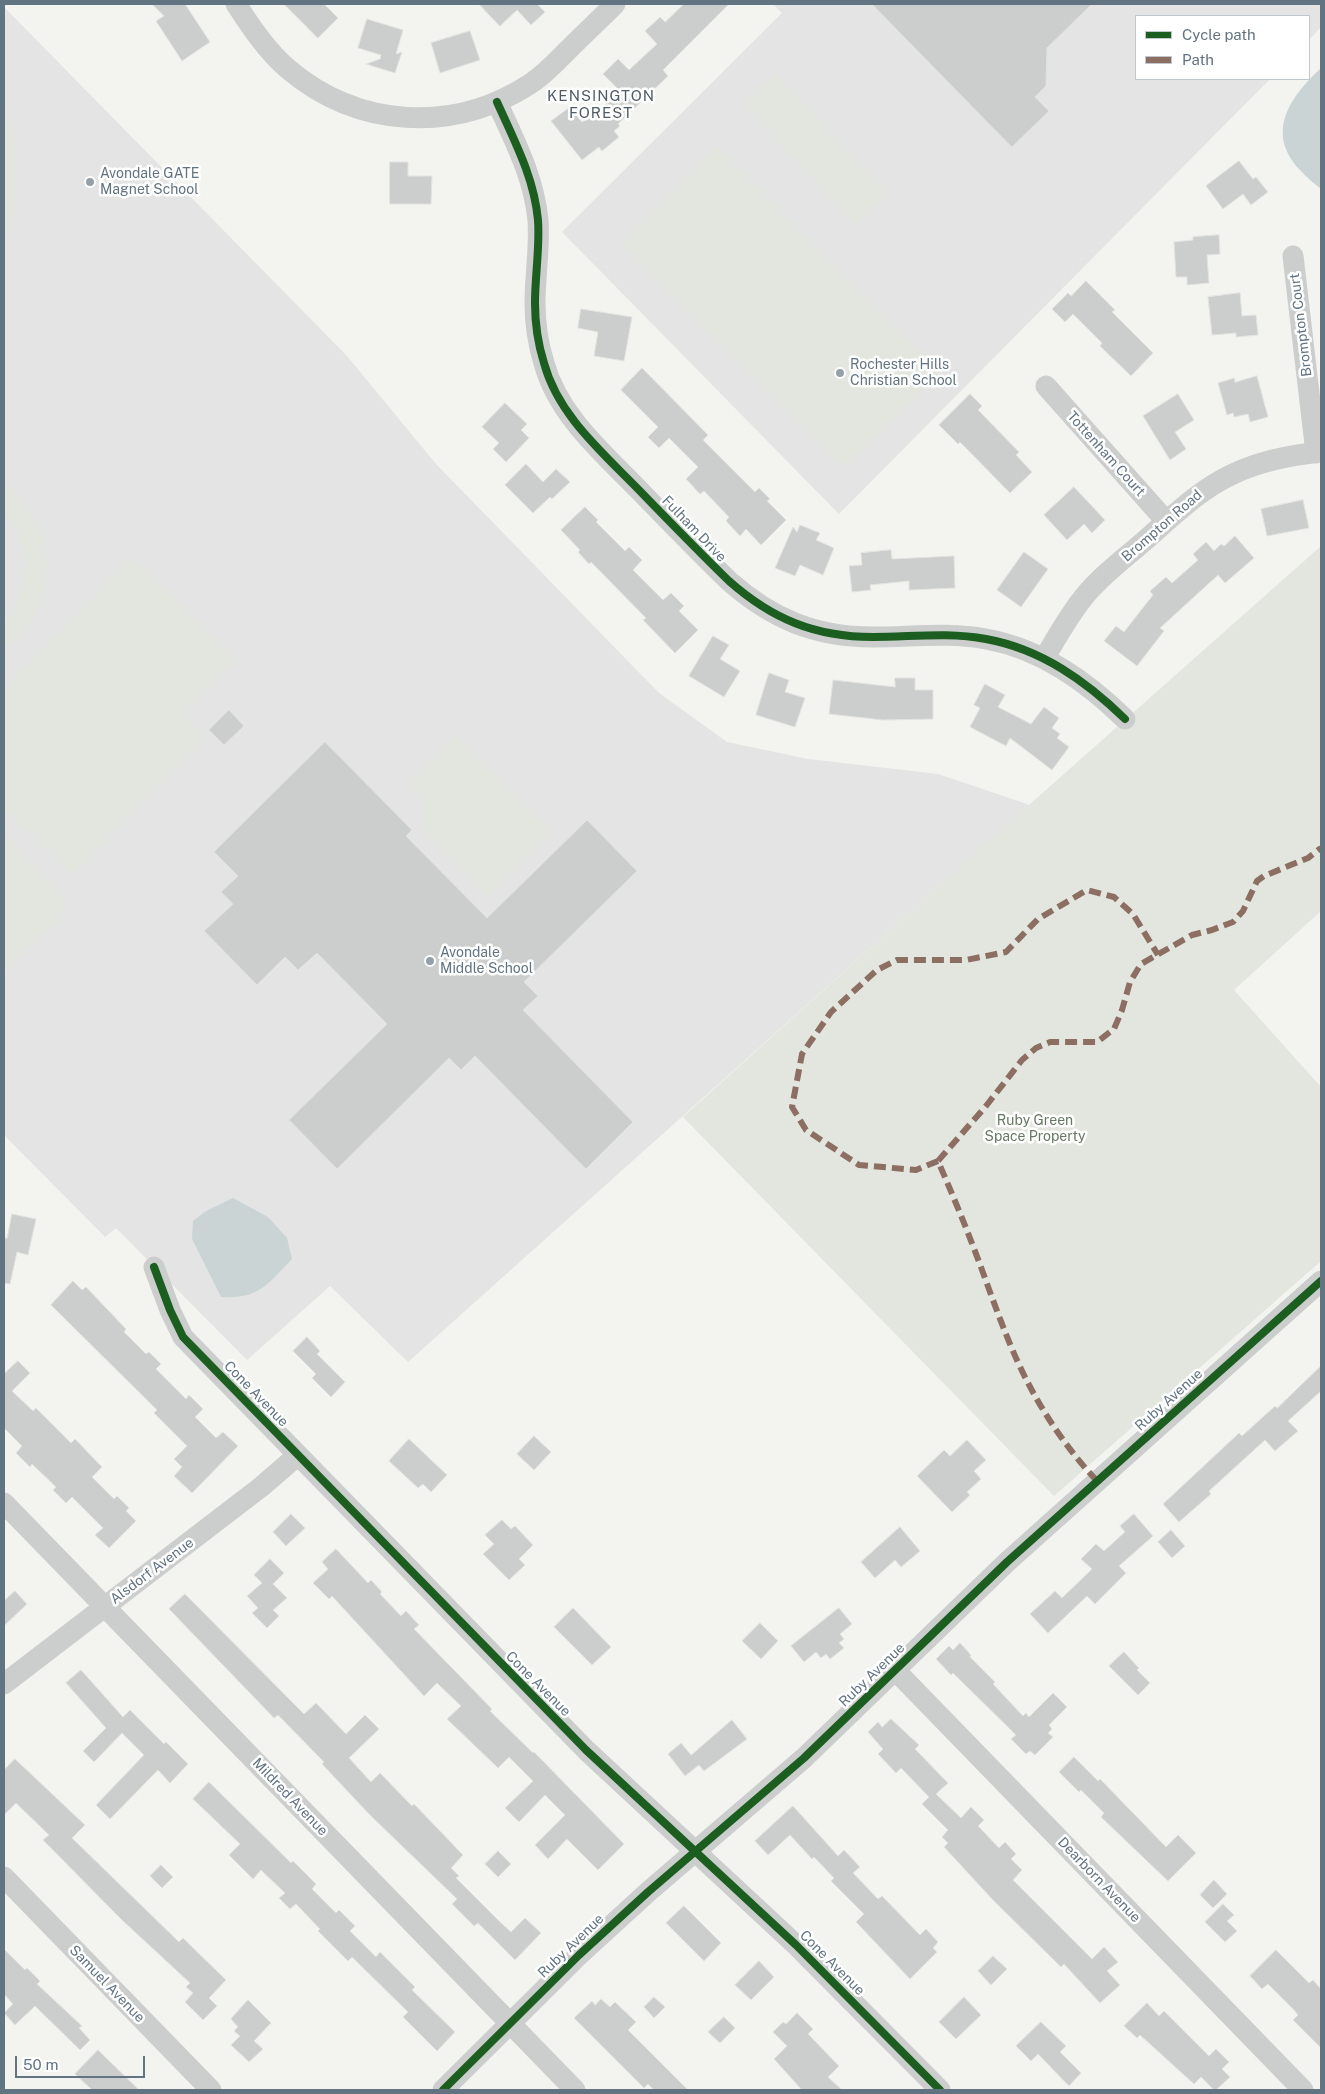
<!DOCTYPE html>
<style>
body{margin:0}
#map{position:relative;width:1325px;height:2094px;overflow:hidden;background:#f3f3f0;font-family:"Public Sans",sans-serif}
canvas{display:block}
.frame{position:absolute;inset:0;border:5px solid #627381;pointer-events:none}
.legend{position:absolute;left:1135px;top:15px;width:175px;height:65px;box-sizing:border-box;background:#fff;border:1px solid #c0c7cd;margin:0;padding:6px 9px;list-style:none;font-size:15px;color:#627381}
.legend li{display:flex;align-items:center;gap:10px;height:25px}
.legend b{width:25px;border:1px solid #c0c7cd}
.scale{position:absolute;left:15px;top:2056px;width:130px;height:22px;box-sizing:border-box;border:2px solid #627381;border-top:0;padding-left:6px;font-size:15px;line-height:18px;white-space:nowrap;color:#627381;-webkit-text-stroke:4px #fff;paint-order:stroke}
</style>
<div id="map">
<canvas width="1325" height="2094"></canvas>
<div class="frame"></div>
<ul class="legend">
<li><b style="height:6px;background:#1b5e20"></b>Cycle path</li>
<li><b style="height:6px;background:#8d6e63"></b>Path</li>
</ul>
<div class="scale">50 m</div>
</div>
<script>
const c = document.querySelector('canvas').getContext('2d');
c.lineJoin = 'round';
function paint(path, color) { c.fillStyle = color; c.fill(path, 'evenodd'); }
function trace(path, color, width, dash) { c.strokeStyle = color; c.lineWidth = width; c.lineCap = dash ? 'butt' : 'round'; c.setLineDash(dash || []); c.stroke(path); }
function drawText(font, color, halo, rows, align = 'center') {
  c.font = font + ' "Public Sans",sans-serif'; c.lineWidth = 5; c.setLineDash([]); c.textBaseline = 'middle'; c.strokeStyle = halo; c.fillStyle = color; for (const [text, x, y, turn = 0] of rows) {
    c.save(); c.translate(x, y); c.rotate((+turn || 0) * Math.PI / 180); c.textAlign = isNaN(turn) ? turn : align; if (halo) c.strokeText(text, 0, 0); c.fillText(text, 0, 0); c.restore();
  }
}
const built = new Path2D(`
 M 773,4 L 1321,4 L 1321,27 L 1309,40 L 1309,16 L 1136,16 L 1136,79 L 1270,79 L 839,514 L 562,232 L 782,13 Z
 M 4,7 L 347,356 L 436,464 L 659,693 L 727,742 L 808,759 L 938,774 L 1030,805 L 408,1362 L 330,1286 L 247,1360 L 116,1228 L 105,1237 L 4,1135 Z`);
const green = new Path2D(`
 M 775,74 L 886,192 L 855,223 L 744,104 Z
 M 4,105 C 7,117 12,129 15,142 C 20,171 16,213 4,241 Z
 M 717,147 L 939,371 L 843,467 L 621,242 Z
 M 4,483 C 14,493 24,503 32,515 C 61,562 46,618 4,650 L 4,623 L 20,598 L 27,566 L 25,551 L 20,536 L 13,521 L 4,511 Z
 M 1321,546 L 1321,911 L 1234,990 L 1321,1087 L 1321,1261 L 1054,1496 L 683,1117 L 1029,805 Z
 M 132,558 L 236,659 L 182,714 L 205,737 L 73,874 L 4,807 L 4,690 Z
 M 456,735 L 551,832 L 487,895 L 423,830 L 425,802 L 407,784 Z
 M 4,834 L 65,899 L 63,915 L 4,971 Z`);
const water = new Path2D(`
 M 1321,68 L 1321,189 C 1314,183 1307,178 1301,171 C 1264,133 1290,97 1321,68 Z
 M 233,1198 L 268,1217 L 287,1238 L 292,1259 C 267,1285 259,1299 221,1297 L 192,1239 L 193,1221 L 206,1211 Z`);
const building = new Path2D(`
 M 152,4 L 185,4 L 210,42 L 182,61 L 156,21 L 164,16 Z
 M 284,4 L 324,4 L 338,18 L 318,38 Z
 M 479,4 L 537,4 L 545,12 L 531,25 L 517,10 L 500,26 Z
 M 684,4 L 729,4 L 663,70 L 668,76 L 618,124 L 620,126 L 614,131 L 619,137 L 602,151 L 599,147 L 582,160 L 551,121 L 570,107 L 582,122 L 621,92 L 603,74 L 618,59 L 629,70 L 657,44 L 645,31 L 660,17 L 665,22 Z
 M 872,4 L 1092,4 L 1047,48 L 1046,86 L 1035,97 L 1049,111 L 1012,147 Z
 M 367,19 L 403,30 L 396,54 L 402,52 L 395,73 L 366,64 L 380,59 L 381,55 L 358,48 Z
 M 470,31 L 480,60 L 440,73 L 431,43 Z
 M 1239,161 L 1253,179 L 1256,177 L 1268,192 L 1251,205 L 1243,194 L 1223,209 L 1206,186 Z
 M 390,162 L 408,162 L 408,176 L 432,176 L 431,204 L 390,204 Z
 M 1219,235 L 1220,254 L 1207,255 L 1209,283 L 1187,285 L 1187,277 L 1176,277 L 1174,242 L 1193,240 L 1193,237 Z
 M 1086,281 L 1115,310 L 1112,312 L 1153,353 L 1131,376 L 1100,346 L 1102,343 L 1073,314 L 1065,322 L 1052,309 L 1068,293 L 1071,296 Z
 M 1240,293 L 1242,316 L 1256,315 L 1258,335 L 1236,337 L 1236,333 L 1212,335 L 1208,297 Z
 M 581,309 L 632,317 L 624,361 L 594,356 L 598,332 L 578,328 Z
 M 642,368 L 708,435 L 703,440 L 755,492 L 759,488 L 770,499 L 767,501 L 786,520 L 761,545 L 746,529 L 740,536 L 726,521 L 729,517 L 704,491 L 700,494 L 686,479 L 698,467 L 669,438 L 659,448 L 648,437 L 658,427 L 621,390 Z
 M 1257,376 L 1268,417 L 1250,422 L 1248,414 L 1234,417 L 1233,413 L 1227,415 L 1218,383 L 1234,378 L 1235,382 Z
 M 970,394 L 982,406 L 978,410 L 1019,452 L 1016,455 L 1032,472 L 1010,493 L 960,442 L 958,444 L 939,425 Z
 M 1178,394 L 1194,420 L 1175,432 L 1186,449 L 1170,460 L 1143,416 Z
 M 505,403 L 527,424 L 521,430 L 529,438 L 506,462 L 493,449 L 499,443 L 482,427 Z
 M 526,464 L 543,482 L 556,469 L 570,482 L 552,499 L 550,497 L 533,513 L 505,485 Z
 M 1074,487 L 1105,520 L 1092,533 L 1084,524 L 1067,540 L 1044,515 Z
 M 1303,500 L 1309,528 L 1267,536 L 1261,509 Z
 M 585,507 L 598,520 L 596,522 L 625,551 L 629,547 L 642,560 L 633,570 L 663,600 L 671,593 L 684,606 L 679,611 L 698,630 L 675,653 L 643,620 L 646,618 L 591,562 L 589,564 L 578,552 L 580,550 L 561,530 Z
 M 800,525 L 820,533 L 816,540 L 834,548 L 823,575 L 800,565 L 795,576 L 775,568 L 793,527 L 797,532 Z
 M 1235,536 L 1254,558 L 1225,583 L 1218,575 L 1160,628 L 1164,631 L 1137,666 L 1104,641 L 1116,626 L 1124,632 L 1153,595 L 1150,591 L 1166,577 L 1172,583 L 1198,560 L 1193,554 L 1206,542 L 1214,551 L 1221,544 L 1224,546 Z
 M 891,550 L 892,559 L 954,556 L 955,588 L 909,590 L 909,581 L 870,585 L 871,590 L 852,592 L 849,566 L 862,565 L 861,553 Z
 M 1024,552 L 1048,569 L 1021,607 L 997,590 Z
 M 713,636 L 729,645 L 720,659 L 740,671 L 724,697 L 689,676 Z
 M 769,673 L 789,680 L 785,692 L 805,698 L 795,727 L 756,715 Z
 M 895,678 L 915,678 L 915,690 L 933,690 L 933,719 L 883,720 L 829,714 L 833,680 L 895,687 Z
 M 985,684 L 1005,695 L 998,707 L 1031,724 L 1044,707 L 1059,718 L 1052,728 L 1060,734 L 1057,738 L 1069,747 L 1052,770 L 1010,738 L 1006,746 L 970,727 L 980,708 L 974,705 Z
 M 229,710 L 244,726 L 224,745 L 209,730 Z
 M 325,742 L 412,830 L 406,836 L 487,918 L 587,820 L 637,871 L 524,982 L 538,996 L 523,1010 L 633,1122 L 586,1169 L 475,1056 L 461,1070 L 449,1058 L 337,1169 L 289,1120 L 387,1024 L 317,953 L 298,970 L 285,957 L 257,985 L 204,931 L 233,904 L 221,892 L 238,876 L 214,852 Z
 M 12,1214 L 36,1219 L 28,1255 L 17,1252 L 10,1284 L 4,1283 L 4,1238 L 7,1238 Z
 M 73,1281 L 82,1290 L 86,1287 L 126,1329 L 124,1332 L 146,1354 L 149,1352 L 161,1364 L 156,1369 L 186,1399 L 189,1395 L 203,1409 L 195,1417 L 216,1438 L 223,1432 L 238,1446 L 192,1493 L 174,1476 L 182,1467 L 174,1459 L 187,1446 L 154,1413 L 157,1410 L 51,1305 Z
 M 307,1337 L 320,1351 L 317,1354 L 345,1382 L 331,1397 L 312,1378 L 316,1374 L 293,1351 Z
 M 18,1361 L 30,1373 L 12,1391 L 33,1411 L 36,1408 L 71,1443 L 75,1439 L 102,1467 L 92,1477 L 114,1499 L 117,1496 L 129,1508 L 126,1511 L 136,1521 L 109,1548 L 95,1535 L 103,1528 L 72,1497 L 66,1503 L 53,1490 L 56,1487 L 32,1464 L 30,1467 L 16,1453 L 22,1446 L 4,1428 L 4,1374 Z
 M 1321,1366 L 1321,1391 L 1288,1421 L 1298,1431 L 1275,1451 L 1265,1440 L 1209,1491 L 1211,1494 L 1179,1522 L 1163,1504 L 1239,1433 L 1242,1436 L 1275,1406 L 1277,1408 Z
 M 534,1436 L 551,1452 L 534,1470 L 517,1454 Z
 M 409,1439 L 447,1475 L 431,1492 L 423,1484 L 418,1488 L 389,1461 Z
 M 967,1440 L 986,1460 L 974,1471 L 981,1479 L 967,1492 L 970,1495 L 952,1512 L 917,1476 L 944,1450 L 950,1456 Z
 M 291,1514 L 305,1528 L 286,1546 L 273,1532 Z
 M 1134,1514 L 1153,1536 L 1119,1566 L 1126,1573 L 1095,1604 L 1087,1596 L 1048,1633 L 1030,1614 L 1055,1591 L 1062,1598 L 1092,1569 L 1081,1559 L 1096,1544 L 1104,1551 L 1125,1532 L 1120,1526 Z
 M 502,1520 L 511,1529 L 515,1526 L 533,1545 L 519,1559 L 525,1565 L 509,1580 L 483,1554 L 494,1544 L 485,1535 Z
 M 900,1527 L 920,1551 L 901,1567 L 895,1560 L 875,1578 L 861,1562 Z
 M 1171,1530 L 1185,1546 L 1172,1558 L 1158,1542 Z
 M 336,1549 L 368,1583 L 371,1580 L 382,1592 L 380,1594 L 401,1616 L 406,1611 L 419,1625 L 414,1629 L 492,1709 L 490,1711 L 533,1753 L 534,1752 L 624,1844 L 598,1870 L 567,1839 L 548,1859 L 535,1845 L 565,1815 L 545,1795 L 519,1822 L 505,1808 L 533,1781 L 509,1757 L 498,1768 L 447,1719 L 461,1706 L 437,1683 L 424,1696 L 332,1596 L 329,1599 L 313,1583 L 328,1569 L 322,1562 Z
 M 270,1559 L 284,1573 L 273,1584 L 287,1598 L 273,1610 L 279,1616 L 267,1628 L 252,1613 L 258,1608 L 247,1596 L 262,1583 L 254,1575 Z
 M 15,1591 L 27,1604 L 4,1626 L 4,1601 Z
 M 185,1594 L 304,1714 L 316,1703 L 346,1734 L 365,1715 L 379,1729 L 349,1758 L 371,1782 L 380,1773 L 412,1806 L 414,1804 L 463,1855 L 451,1868 L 459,1876 L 456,1878 L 499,1921 L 511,1932 L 525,1918 L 541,1933 L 515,1960 L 478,1923 L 474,1926 L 452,1904 L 457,1899 L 370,1815 L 322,1764 L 324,1762 L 278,1715 L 274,1718 L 169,1609 Z
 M 573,1608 L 611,1647 L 592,1665 L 554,1627 Z
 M 839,1608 L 852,1624 L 840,1634 L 844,1639 L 839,1643 L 844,1648 L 830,1659 L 826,1654 L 821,1658 L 816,1652 L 804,1662 L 791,1646 Z
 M 760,1623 L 778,1641 L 761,1659 L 742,1641 Z
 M 960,1643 L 971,1655 L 970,1657 L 995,1682 L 993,1684 L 1023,1716 L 1026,1713 L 1029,1717 L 1053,1693 L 1067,1707 L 1049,1725 L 1052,1729 L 1048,1733 L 1053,1737 L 1035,1755 L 1030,1751 L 1026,1754 L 1011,1739 L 1016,1735 L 953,1673 L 951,1675 L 936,1659 L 949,1646 L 953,1650 Z
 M 1124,1652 L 1139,1668 L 1137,1670 L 1150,1683 L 1138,1695 L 1109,1666 Z
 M 81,1670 L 123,1717 L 130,1710 L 164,1744 L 166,1742 L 188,1764 L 170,1783 L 158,1770 L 110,1819 L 96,1805 L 144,1755 L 122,1733 L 94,1762 L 83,1751 L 106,1728 L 66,1683 Z
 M 891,1719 L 919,1745 L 915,1749 L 948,1783 L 936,1794 L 961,1818 L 971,1807 L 984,1820 L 978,1826 L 999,1848 L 1005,1842 L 1016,1854 L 1011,1859 L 1022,1870 L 1013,1880 L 1092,1959 L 1104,1947 L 1118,1962 L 1107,1971 L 1120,1985 L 1100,2003 L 1064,1964 L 1061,1967 L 993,1900 L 944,1847 L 948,1843 L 942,1837 L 948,1830 L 922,1804 L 929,1797 L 901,1768 L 896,1773 L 878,1754 L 883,1749 L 868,1732 L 878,1722 L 882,1727 Z
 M 732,1720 L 747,1739 L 704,1771 L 699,1765 L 685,1776 L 668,1754 L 681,1743 L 691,1755 Z
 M 1074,1757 L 1098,1781 L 1100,1779 L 1166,1847 L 1178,1835 L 1196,1853 L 1168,1881 L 1101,1817 L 1104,1813 L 1081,1790 L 1079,1792 L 1059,1772 Z
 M 15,1759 L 85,1825 L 72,1838 L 179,1942 L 183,1938 L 226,1980 L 209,1998 L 217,2006 L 203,2020 L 185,2002 L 193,1993 L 186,1987 L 190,1983 L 122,1920 L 43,1840 L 49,1835 L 16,1803 L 4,1815 L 4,1770 Z
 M 209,1782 L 291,1863 L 293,1861 L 316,1884 L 312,1889 L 336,1913 L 339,1910 L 355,1926 L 350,1931 L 376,1957 L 380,1952 L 415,1987 L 412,1990 L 455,2032 L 437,2051 L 403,2017 L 408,2012 L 352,1957 L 348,1961 L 318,1931 L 320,1929 L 296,1904 L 290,1909 L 279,1898 L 285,1893 L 261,1870 L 253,1879 L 229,1855 L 240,1844 L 193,1799 Z
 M 793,1806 L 838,1856 L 844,1850 L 860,1867 L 853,1873 L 878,1899 L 882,1896 L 920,1935 L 926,1929 L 938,1942 L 933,1948 L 937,1952 L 910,1979 L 856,1922 L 864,1914 L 831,1881 L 834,1878 L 814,1857 L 812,1859 L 790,1835 L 768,1855 L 755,1841 Z
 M 498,1851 L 511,1864 L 498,1877 L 485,1864 Z
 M 161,1865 L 173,1877 L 162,1888 L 150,1876 Z
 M 1214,1880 L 1227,1894 L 1213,1908 L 1200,1895 Z
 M 1223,1904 L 1234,1915 L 1227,1921 L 1237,1931 L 1225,1942 L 1205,1922 Z
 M 684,1906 L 721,1943 L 704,1961 L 666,1923 Z
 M 4,1949 L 25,1970 L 27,1968 L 40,1981 L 37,1984 L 82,2026 L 79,2028 L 90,2040 L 80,2050 L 35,2006 L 15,2025 L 4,2013 L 13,2004 L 4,1994 Z
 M 1276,1950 L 1309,1983 L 1313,1980 L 1321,1989 L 1321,2048 L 1293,2020 L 1298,2015 L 1294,2010 L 1268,1984 L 1262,1989 L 1250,1976 Z
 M 993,1956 L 1007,1969 L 991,1985 L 978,1971 Z
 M 759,1961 L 774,1977 L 751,2000 L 735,1985 Z
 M 654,1997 L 665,2007 L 654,2018 L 644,2007 Z
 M 964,1997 L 981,2015 L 956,2039 L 939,2022 Z
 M 601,1999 L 610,2007 L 615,2002 L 636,2022 L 628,2030 L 688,2090 L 654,2090 L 648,2084 L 644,2088 L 574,2018 L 592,2001 L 595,2005 Z
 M 248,2000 L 271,2023 L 254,2041 L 263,2049 L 249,2062 L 231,2045 L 240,2036 L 234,2031 L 238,2027 L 231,2019 Z
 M 1147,2003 L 1159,2016 L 1164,2011 L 1209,2056 L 1216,2049 L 1229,2062 L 1222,2069 L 1230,2077 L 1216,2090 L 1214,2090 L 1201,2077 L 1194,2084 L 1140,2035 L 1137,2038 L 1124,2026 Z
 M 797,2013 L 813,2029 L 808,2034 L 839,2066 L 828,2077 L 842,2090 L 802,2090 L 774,2059 L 787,2046 L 773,2032 L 783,2022 L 786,2024 Z
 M 724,2017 L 735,2028 L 720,2043 L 708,2032 Z
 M 1041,2022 L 1066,2046 L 1060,2052 L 1081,2073 L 1069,2086 L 1038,2054 L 1031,2061 L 1016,2046 Z
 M 98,2050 L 139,2090 L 92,2090 L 75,2074 Z`);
const minor = new Path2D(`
 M 236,4 C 251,27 267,51 288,69 C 358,128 453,134 530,84 C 544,75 555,63 567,51 C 583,35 599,20 615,4
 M 497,102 C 514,140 534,177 538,220 C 540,247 535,275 535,303 C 535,323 538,344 544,363 C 558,415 602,452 638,489 C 668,520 698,551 729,581 C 772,619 815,637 873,637 C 912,637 947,632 986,639 C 1041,649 1086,681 1125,719
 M 1293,256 L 1316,453
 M 1046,386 L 1166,521
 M 1044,659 C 1056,638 1068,617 1083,598 C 1102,574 1128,556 1150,536 C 1177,512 1201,489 1233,474 C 1260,461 1291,455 1321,452
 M 154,1267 L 170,1310 L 183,1337 L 586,1750 L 796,1945 L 940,2090
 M 4,1503 L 575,2090
 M 895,1670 L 1303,2090
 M 4,1684 L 261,1487 L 298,1455
 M 4,1877 L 211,2090
 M 443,2090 L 579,1955 L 648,1892 L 804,1758 L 1007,1562 L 1321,1281`);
const quiet = new Path2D(`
 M 938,1161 L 916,1170 L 859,1165 L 806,1130 L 792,1107 L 802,1054 L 831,1012 L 877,970 L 897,960 L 966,960 L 1006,952 L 1038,919 L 1087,890 L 1114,897 L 1133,914 L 1158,955
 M 1097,1481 C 1068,1450 1044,1415 1025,1377 C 1004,1335 990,1290 973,1246 C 962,1217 950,1189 938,1161 L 986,1106 L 1022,1060 L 1036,1048 L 1050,1042 L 1097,1042 L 1114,1029 L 1122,1010 L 1130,982 L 1141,964 L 1192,935 L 1212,930 L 1233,922 L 1243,911 L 1257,881 L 1264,876 L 1308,858 L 1321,848`);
const cycleway = new Path2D(`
 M 497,102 C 514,140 534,177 538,220 C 540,247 535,275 535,303 C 535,323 538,344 544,363 C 558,415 602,452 638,489 C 668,520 698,551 729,581 C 772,619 815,637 873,637 C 912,637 947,632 986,639 C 1041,649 1086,681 1125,719
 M 154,1267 L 170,1310 L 183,1337 L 586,1750 L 796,1945 L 940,2090
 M 443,2090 L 579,1955 L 648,1892 L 804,1758 L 1007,1562 L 1321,1281`);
const markers = [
 [90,182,5,"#95a0a8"],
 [840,373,5,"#95a0a8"],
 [430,961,5,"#95a0a8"]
];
const poiNames = [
 ["Avondale GATE",100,174],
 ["Magnet School",100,190],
 ["Rochester Hills",850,365],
 ["Christian School",850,381],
 ["Avondale",440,953],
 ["Middle School",440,969]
];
const streetNames = [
 ["Brompton Court",1301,325,-97],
 ["Tottenham Court",1106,454,48],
 ["Brompton Road",1162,526,-41],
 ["Fulham Drive",694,529,46],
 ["Cone Avenue",256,1394,46],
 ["Ruby Avenue",1169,1400,-42],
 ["Alsdorf Avenue",152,1571,-37],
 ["Ruby Avenue",872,1675,-44],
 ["Cone Avenue",538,1684,45],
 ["Mildred Avenue",290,1797,46],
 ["Dearborn Avenue",1099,1880,46],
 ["Ruby Avenue",571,1946,-44],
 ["Cone Avenue",832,1963,45],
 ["Samuel Avenue",107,1984,46]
];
const parkNames = [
 ["Ruby Green",1035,1121],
 ["Space Property",1035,1137]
];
const neighbourhoodNames = [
 ["KENSINGTON",601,96],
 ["FOREST",601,113]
];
paint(built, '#e3e4e3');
paint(green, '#e2e6de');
paint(water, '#cad4d5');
paint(building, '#cccece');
trace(building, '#e2e2e0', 1);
trace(minor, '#cccdcd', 21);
trace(quiet, '#8d6e63', 6, [12, 6]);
trace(cycleway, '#1b5e20', 8);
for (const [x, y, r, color] of markers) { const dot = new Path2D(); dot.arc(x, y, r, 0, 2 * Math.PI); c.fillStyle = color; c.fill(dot); trace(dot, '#fff', 2); }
drawText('14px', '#627381', '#fff', poiNames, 'left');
drawText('14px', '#627381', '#fff', streetNames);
drawText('14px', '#667861', '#fff', parkNames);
c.letterSpacing = '1px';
drawText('15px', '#505c66', '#fff', neighbourhoodNames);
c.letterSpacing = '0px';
</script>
